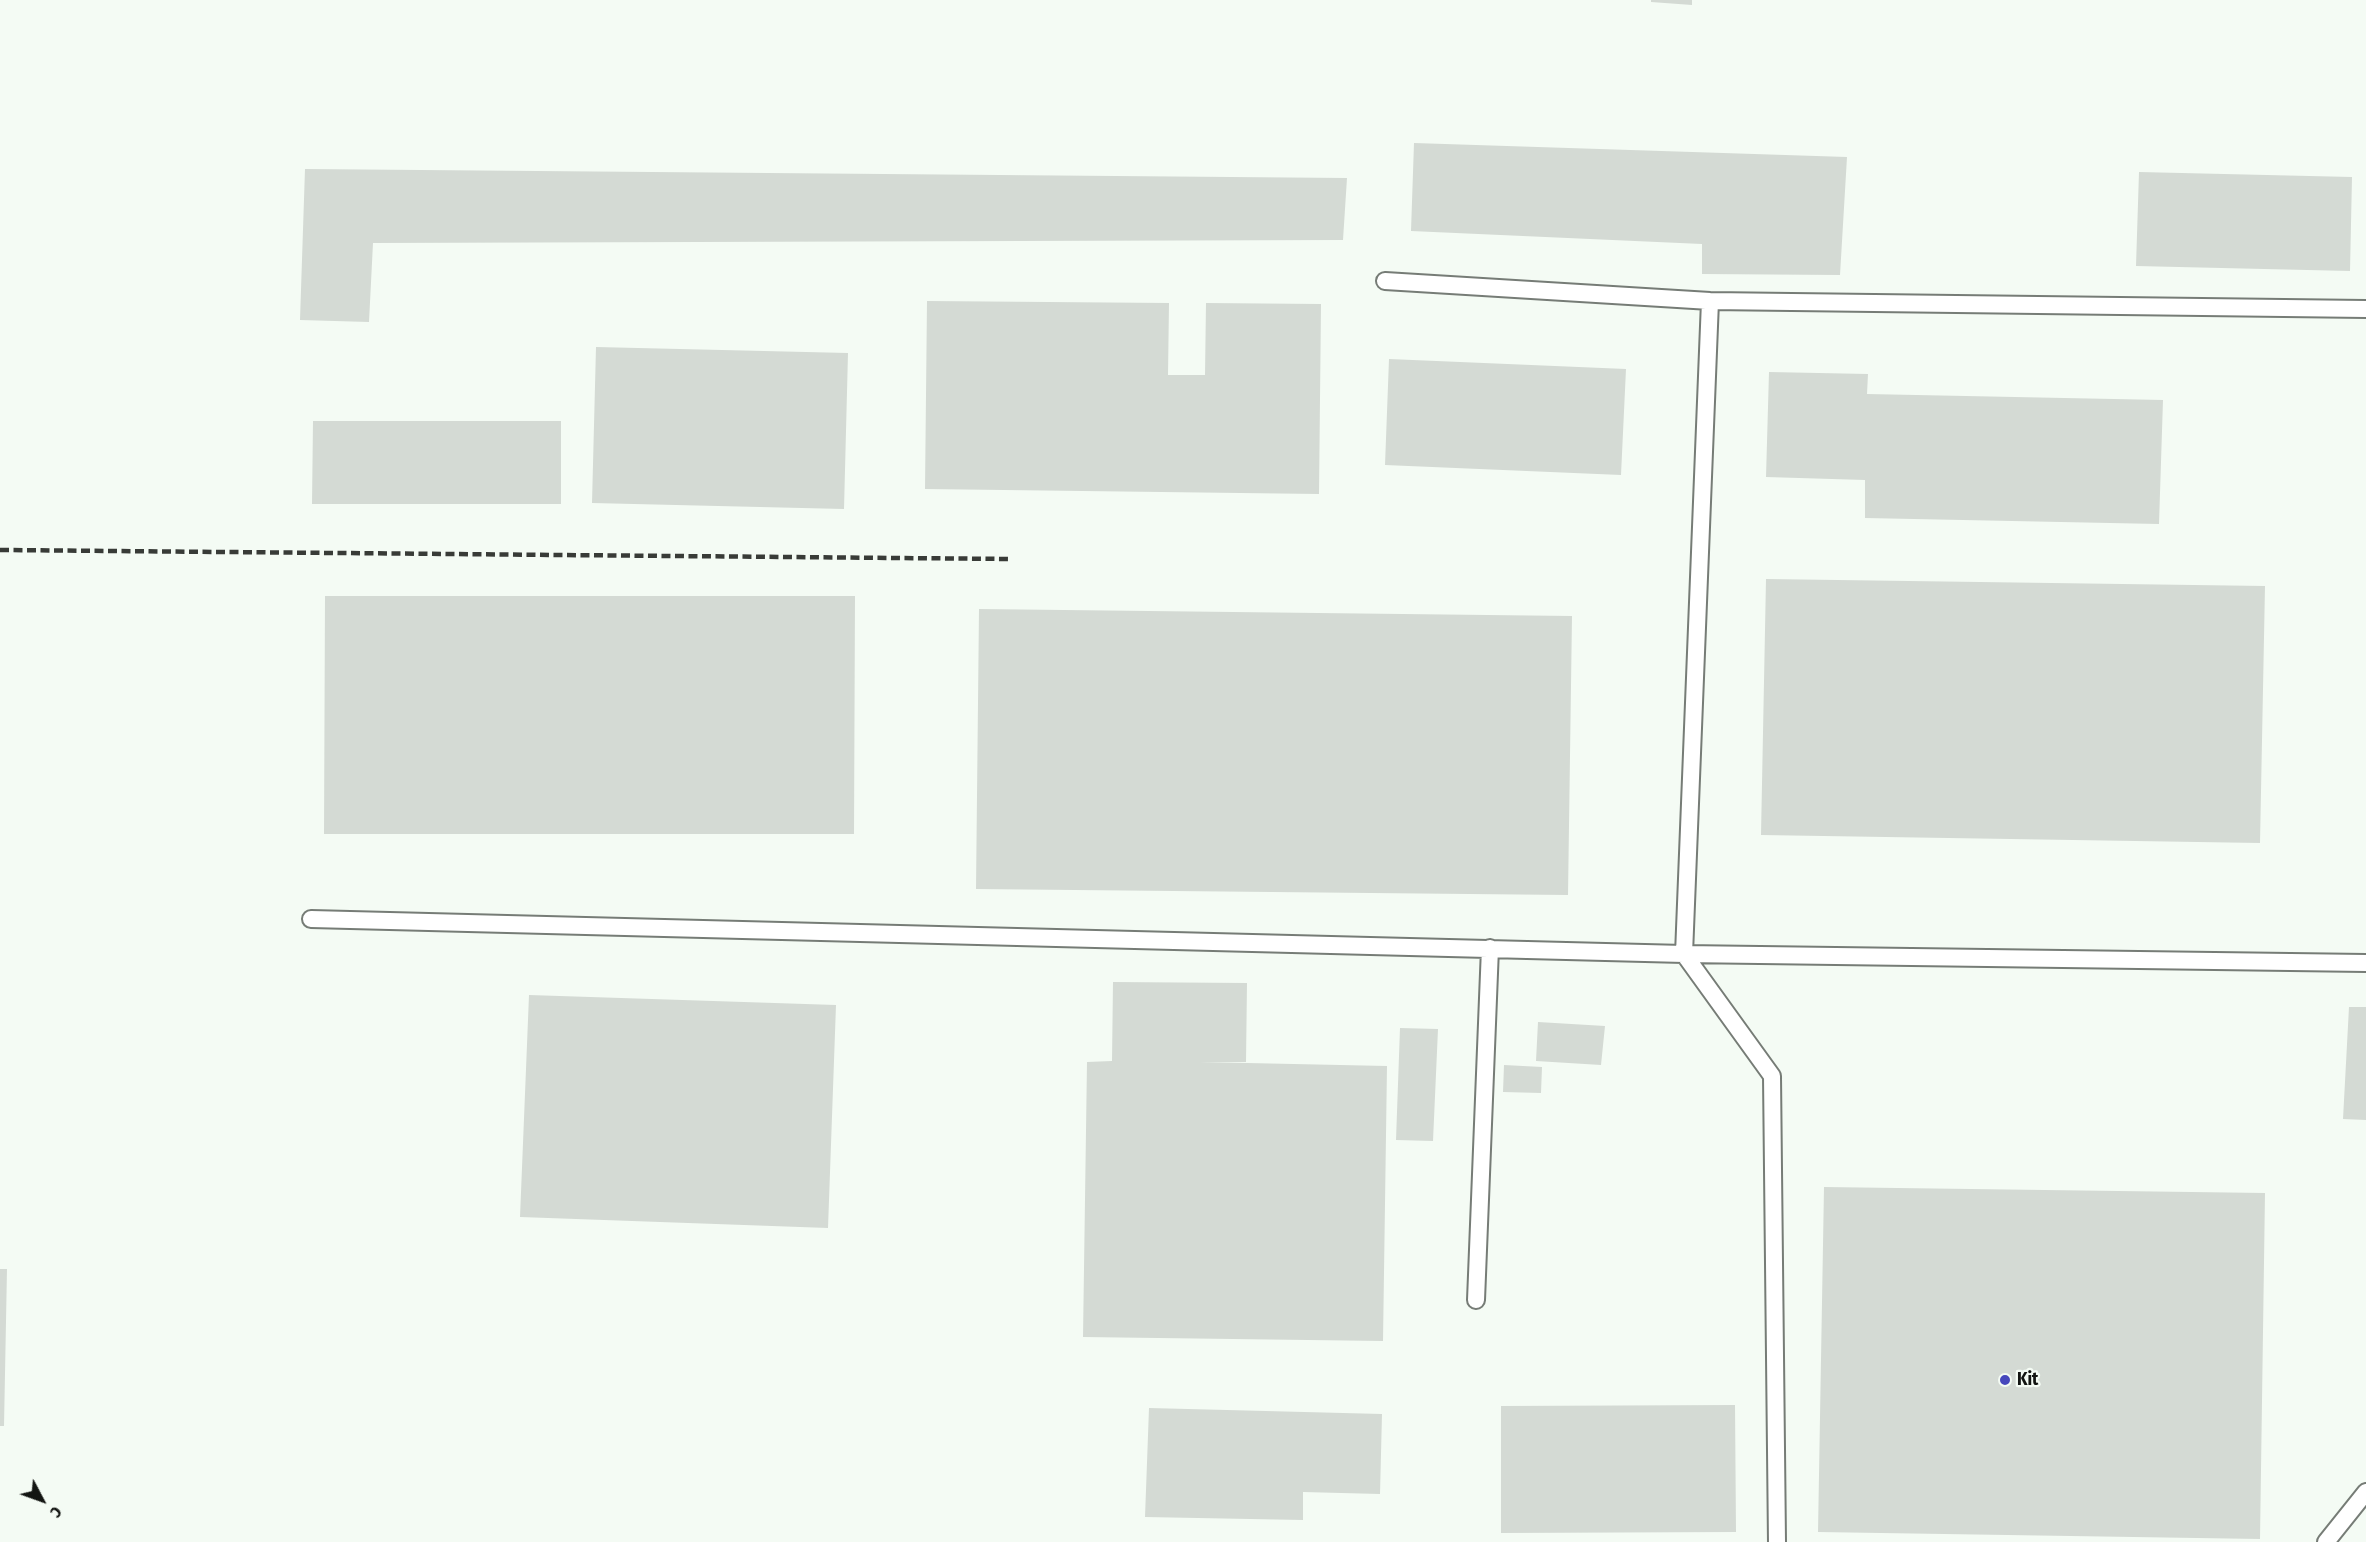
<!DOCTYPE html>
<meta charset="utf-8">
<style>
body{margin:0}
#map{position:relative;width:2366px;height:1542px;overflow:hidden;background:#f4fbf4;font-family:"Fira Sans Condensed",sans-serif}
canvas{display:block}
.north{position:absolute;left:12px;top:1470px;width:60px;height:60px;-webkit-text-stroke:4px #f4fbf4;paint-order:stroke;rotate:131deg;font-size:16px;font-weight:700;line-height:24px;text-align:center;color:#131512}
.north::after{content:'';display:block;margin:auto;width:21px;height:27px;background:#131512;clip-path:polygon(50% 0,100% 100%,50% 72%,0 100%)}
</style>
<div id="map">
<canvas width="2366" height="1542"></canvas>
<div class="north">С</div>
</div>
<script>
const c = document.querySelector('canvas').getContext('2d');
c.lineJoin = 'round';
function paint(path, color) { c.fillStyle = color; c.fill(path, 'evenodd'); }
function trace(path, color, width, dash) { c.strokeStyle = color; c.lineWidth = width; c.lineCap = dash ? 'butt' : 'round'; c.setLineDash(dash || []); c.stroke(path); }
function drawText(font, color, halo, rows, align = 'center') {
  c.font = font + ' "Fira Sans Condensed",sans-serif'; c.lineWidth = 4.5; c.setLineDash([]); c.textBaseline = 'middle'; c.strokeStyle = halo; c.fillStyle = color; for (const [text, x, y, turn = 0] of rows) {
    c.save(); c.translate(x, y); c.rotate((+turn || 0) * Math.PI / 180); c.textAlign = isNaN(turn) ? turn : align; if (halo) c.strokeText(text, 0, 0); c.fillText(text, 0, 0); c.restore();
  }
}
const building = new Path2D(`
 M 1651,0 L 1692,0 L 1692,5 L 1651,2 Z
 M 1414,143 L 1847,157 L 1840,275 L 1702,274 L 1702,244 L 1411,231 Z
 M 305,169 L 1347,178 L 1343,240 L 373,243 L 369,322 L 300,320 Z
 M 2139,172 L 2352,177 L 2350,271 L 2136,266 Z
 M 927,301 L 1169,303 L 1168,375 L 1205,375 L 1206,303 L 1321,304 L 1319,494 L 925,489 Z
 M 596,347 L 848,353 L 844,509 L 592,503 Z
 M 1389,359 L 1626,369 L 1621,475 L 1385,465 Z
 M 1769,372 L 1868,374 L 1867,394 L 2163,400 L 2159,524 L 1865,518 L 1865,480 L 1766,477 Z
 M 313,421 L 561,421 L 561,504 L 312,504 Z
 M 1766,579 L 2265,586 L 2260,843 L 1761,835 Z
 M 325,596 L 855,596 L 854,834 L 324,834 Z
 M 979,609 L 1572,616 L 1568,895 L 976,889 Z
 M 1113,982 L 1247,983 L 1246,1062 L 1200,1062 L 1387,1066 L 1383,1341 L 1083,1337 L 1087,1062 L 1112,1061 Z
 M 529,995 L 836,1005 L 828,1228 L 520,1217 Z
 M 2349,1007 L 2366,1007 L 2366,1120 L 2343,1119 Z
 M 1538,1022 L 1605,1026 L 1601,1065 L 1536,1061 Z
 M 1400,1028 L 1438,1029 L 1433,1141 L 1396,1140 Z
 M 1504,1065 L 1542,1067 L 1541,1093 L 1503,1092 Z
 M 1824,1187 L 2265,1193 L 2260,1539 L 1818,1532 Z
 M 0,1269 L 7,1269 L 4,1426 L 0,1426 Z
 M 1735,1405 L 1736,1532 L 1501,1533 L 1501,1406 Z
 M 1149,1408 L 1382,1414 L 1380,1494 L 1303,1492 L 1303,1520 L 1145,1517 Z`);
const service = new Path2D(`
 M 1385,281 L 1710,301 L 2366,309
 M 311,919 L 1684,954 L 1710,301
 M 1684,954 L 2366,963
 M 1684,954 L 1772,1076 L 1777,1542
 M 1476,1300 L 1490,948
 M 2326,1542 L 2366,1492`);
const rail = new Path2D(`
 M 0,550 L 1011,559`);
const markers = [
 [2005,1380,6,"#4647bc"]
];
const poiNames = [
 ["Kit",2017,1380]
];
paint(building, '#d4dad4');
trace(service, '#767c76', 20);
trace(service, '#fff', 16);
trace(rail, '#383b37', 4.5, [9, 4.5]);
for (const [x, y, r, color] of markers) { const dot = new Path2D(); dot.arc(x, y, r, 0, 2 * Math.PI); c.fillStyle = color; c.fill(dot); trace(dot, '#f4fbf4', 2); }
drawText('bold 18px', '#131512', '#f4fbf4', poiNames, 'left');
</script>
